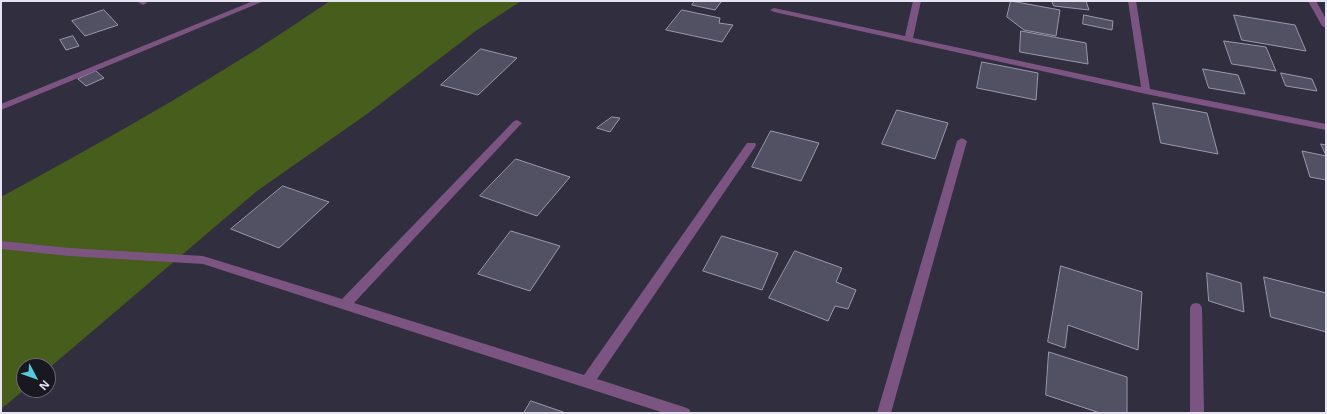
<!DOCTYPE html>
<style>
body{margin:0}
#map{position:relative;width:1327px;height:414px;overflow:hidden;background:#312e40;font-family:"Noto Sans",sans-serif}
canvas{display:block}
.frame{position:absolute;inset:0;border:2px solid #e6e4f0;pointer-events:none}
.north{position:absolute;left:16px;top:358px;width:40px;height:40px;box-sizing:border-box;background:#191720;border:1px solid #6b6973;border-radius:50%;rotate:131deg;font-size:11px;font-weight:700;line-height:16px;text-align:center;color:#e6e4f0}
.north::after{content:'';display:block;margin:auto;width:14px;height:18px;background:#54cadd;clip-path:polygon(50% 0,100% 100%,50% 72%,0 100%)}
</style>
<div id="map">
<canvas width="1327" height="414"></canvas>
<div class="frame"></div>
<div class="north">N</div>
</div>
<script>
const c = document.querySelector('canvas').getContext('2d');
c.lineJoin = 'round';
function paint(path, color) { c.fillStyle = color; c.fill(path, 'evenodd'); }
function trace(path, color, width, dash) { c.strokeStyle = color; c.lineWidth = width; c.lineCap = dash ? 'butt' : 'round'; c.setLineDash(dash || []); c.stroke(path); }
const green = new Path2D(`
 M 330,1 L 521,1 L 477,30 L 367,114 L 257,191 L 48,369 L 48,366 L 24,366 L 24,390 L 1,409 L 1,197 C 113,136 225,73 330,1 Z`);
const building = new Path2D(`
 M 695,1 L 719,1 L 721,2 L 715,10 L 692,5 Z
 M 1011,1 L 1060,10 L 1056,36 L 1024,30 L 1007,17 Z
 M 1052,1 L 1086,1 L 1089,10 L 1054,6 Z
 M 104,10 L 118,25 L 85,36 L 72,21 Z
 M 682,10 L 720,18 L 719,23 L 733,25 L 722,42 L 666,30 Z
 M 1084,15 L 1113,21 L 1112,30 L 1083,24 Z
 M 1234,15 L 1295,25 L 1306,51 L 1242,40 Z
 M 1021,31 L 1086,43 L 1088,64 L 1020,52 Z
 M 73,36 L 79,46 L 66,50 L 60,40 Z
 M 1224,41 L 1266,47 L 1276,71 L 1232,64 Z
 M 481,49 L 517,58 L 478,95 L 441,85 Z
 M 982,62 L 1038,73 L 1036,100 L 977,88 Z
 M 1203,69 L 1238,75 L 1245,94 L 1209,88 Z
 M 96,71 L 104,78 L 86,86 L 78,79 Z
 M 1281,73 L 1312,79 L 1317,91 L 1286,86 Z
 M 1153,103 L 1207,113 L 1218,154 L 1161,143 Z
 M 897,110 L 948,123 L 935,159 L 882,144 Z
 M 612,117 L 620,118 L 610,132 L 597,128 Z
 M 771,131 L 819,143 L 801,181 L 752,167 Z
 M 1321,144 L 1326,145 L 1326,180 L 1310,177 L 1302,151 L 1326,156 Z
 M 516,159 L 570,177 L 537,216 L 480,196 Z
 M 283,186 L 329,202 L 279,248 L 231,229 Z
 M 511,231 L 560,246 L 530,291 L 478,274 Z
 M 722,236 L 778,253 L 762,290 L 703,271 Z
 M 795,251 L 842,268 L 836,282 L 856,290 L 848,309 L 835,306 L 828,321 L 769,298 Z
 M 1061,266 L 1142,292 L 1138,350 L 1068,325 L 1065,348 L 1048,342 Z
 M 1207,273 L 1241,283 L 1244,312 L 1209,301 Z
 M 1264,277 L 1326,293 L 1326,332 L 1271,317 Z
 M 1049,352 L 1127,377 L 1127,413 L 1100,413 L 1046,395 Z
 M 531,401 L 566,413 L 524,413 Z`);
const minor = new Path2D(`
 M 136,1 L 145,1 L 147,3 L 143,5 Z
 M 253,1 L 264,1 L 1,110 L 1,104 Z
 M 913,1 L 921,1 L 913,38 L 1141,87 L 1128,1 L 1136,1 L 1150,89 L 1326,124 L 1326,130 L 1146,94 L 774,12 L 770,10 L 774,8 L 905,36 Z
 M 1308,1 L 1316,1 L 1326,19 L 1326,28 L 1322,26 Z
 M 517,120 L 522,123 L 520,125 L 354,303 L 584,375 L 747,143 L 755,143 L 756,145 L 755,147 L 597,379 L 684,407 L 689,409 L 691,413 L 664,413 L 203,264 L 69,256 L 1,249 L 1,241 L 69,248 L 203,256 L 342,299 L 514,121 Z
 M 962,138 L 967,141 L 891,413 L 877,413 L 957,141 Z
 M 1196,303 L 1200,304 L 1202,308 L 1204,413 L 1190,413 L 1190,308 L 1192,304 Z`);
paint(green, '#475d1b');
paint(building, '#525063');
trace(building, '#9b98ae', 1);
paint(minor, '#7b5481');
</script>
